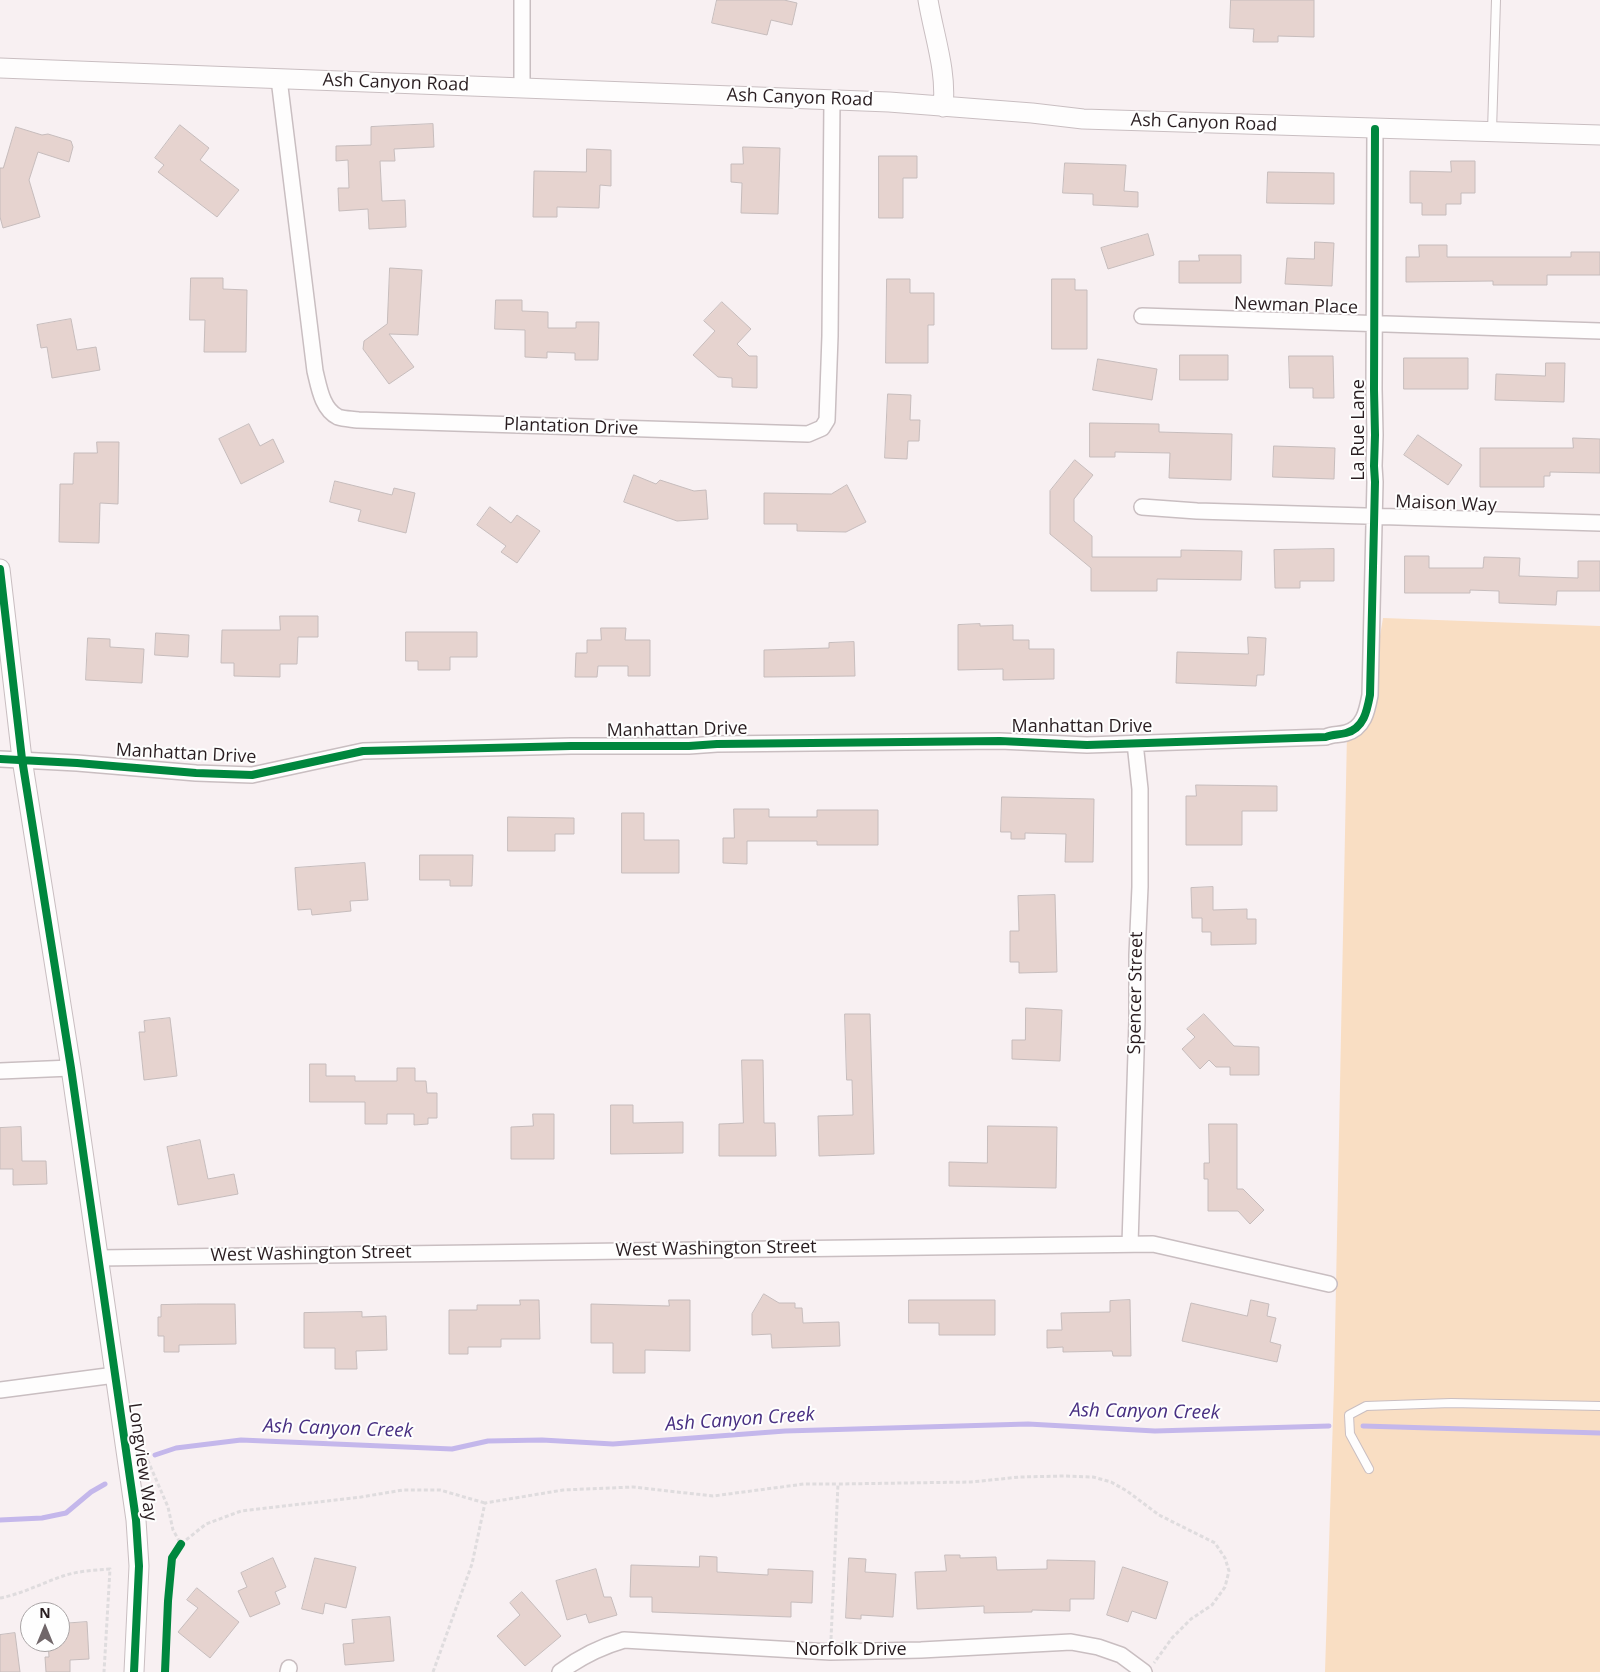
<!DOCTYPE html>
<style>
body{margin:0}
#map{position:relative;width:1600px;height:1672px;overflow:hidden;background:#f8f0f2;font-family:"Open Sans",sans-serif}
canvas{display:block}
.north{position:absolute;left:20px;top:1602px;width:50px;height:50px;box-sizing:border-box;background:#fefefe;border:1px solid #a9a4a5;border-radius:50%;rotate:0deg;font-size:14px;font-weight:700;line-height:20px;text-align:center;color:#291d20}
.north::after{content:'';display:block;margin:auto;width:18px;height:22px;background:#71676a;clip-path:polygon(50% 0,100% 100%,50% 72%,0 100%)}
</style>
<div id="map">
<canvas width="1600" height="1672"></canvas>
<div class="north">N</div>
</div>
<script>
const c = document.querySelector('canvas').getContext('2d');
c.lineJoin = 'round';
function paint(path, color) { c.fillStyle = color; c.fill(path, 'evenodd'); }
function trace(path, color, width, dash) { c.strokeStyle = color; c.lineWidth = width; c.lineCap = dash ? 'butt' : 'round'; c.setLineDash(dash || []); c.stroke(path); }
function drawText(font, color, halo, rows, align = 'center') {
  c.font = font + ' "Open Sans",sans-serif'; c.lineWidth = 4; c.setLineDash([]); c.textBaseline = 'middle'; c.strokeStyle = halo; c.fillStyle = color; for (const [text, x, y, turn = 0] of rows) {
    c.save(); c.translate(x, y); c.rotate((+turn || 0) * Math.PI / 180); c.textAlign = isNaN(turn) ? turn : align; if (halo) c.strokeText(text, 0, 0); c.fillText(text, 0, 0); c.restore();
  }
}
const green = new Path2D(`
 M 1383,618 L 1600,626 L 1600,1672 L 1325,1672 L 1334,1386 L 1347,733 L 1370,695 Z`);
const stream = new Path2D(`
 M 1363,1426 L 1600,1433
 M 155,1455 L 176,1448 L 241,1440 L 452,1449 L 488,1441 L 542,1440 L 613,1444 L 785,1431 L 1028,1424 L 1155,1431 L 1329,1426
 M 0,1520 L 42,1518 L 66,1513 L 91,1492 L 105,1484`);
const building = new Path2D(`
 M 717,0 L 784,0 L 797,3 L 792,25 L 771,20 L 767,35 L 712,23 Z
 M 1231,0 L 1314,0 L 1314,37 L 1278,36 L 1278,42 L 1253,42 L 1254,29 L 1230,28 Z
 M 433,124 L 434,147 L 394,149 L 395,161 L 380,161 L 382,201 L 405,200 L 406,227 L 369,229 L 368,209 L 339,211 L 338,188 L 349,188 L 348,160 L 336,161 L 336,146 L 371,145 L 371,127 Z
 M 180,125 L 209,148 L 200,160 L 239,190 L 217,217 L 158,172 L 164,165 L 155,158 Z
 M 16,127 L 42,135 L 48,134 L 71,141 L 73,147 L 69,162 L 38,152 L 29,180 L 40,217 L 3,228 L 0,217 L 0,168 L 3,168 Z
 M 743,147 L 780,148 L 778,214 L 741,213 L 742,183 L 731,182 L 731,164 L 743,164 Z
 M 587,149 L 611,150 L 611,186 L 600,185 L 599,208 L 557,207 L 557,217 L 533,217 L 534,171 L 586,172 Z
 M 879,156 L 917,156 L 917,178 L 903,178 L 903,218 L 879,218 Z
 M 1451,161 L 1475,161 L 1475,193 L 1461,193 L 1461,204 L 1446,204 L 1446,215 L 1422,215 L 1422,203 L 1410,203 L 1410,171 L 1451,172 Z
 M 1065,163 L 1126,165 L 1124,191 L 1138,192 L 1138,207 L 1093,205 L 1093,194 L 1063,193 Z
 M 1268,172 L 1334,173 L 1334,204 L 1267,203 Z
 M 1148,234 L 1154,255 L 1108,269 L 1101,248 Z
 M 1315,242 L 1334,243 L 1332,286 L 1285,284 L 1287,258 L 1314,259 Z
 M 1419,245 L 1447,245 L 1447,257 L 1571,257 L 1571,252 L 1600,252 L 1600,275 L 1547,275 L 1547,285 L 1493,285 L 1493,281 L 1406,282 L 1406,257 L 1419,257 Z
 M 1199,255 L 1241,255 L 1241,283 L 1179,283 L 1179,261 L 1199,261 Z
 M 390,268 L 422,270 L 418,335 L 389,334 L 414,367 L 389,384 L 363,349 L 364,341 L 387,324 Z
 M 191,278 L 223,278 L 223,289 L 247,290 L 246,352 L 204,352 L 205,320 L 190,320 Z
 M 887,279 L 910,279 L 910,293 L 934,293 L 934,325 L 928,325 L 928,363 L 886,363 Z
 M 1052,279 L 1075,279 L 1075,290 L 1087,290 L 1087,349 L 1052,349 Z
 M 496,300 L 522,300 L 522,311 L 548,312 L 548,328 L 576,328 L 576,322 L 599,322 L 598,360 L 575,360 L 575,353 L 547,352 L 547,358 L 525,357 L 525,330 L 495,329 Z
 M 722,302 L 751,329 L 737,344 L 749,356 L 757,356 L 757,388 L 732,387 L 732,378 L 718,377 L 693,355 L 715,331 L 704,321 Z
 M 71,319 L 77,350 L 96,347 L 100,370 L 52,378 L 47,347 L 41,348 L 37,325 Z
 M 1180,355 L 1228,355 L 1228,380 L 1180,380 Z
 M 1289,356 L 1333,356 L 1334,398 L 1313,398 L 1313,388 L 1290,388 Z
 M 1404,358 L 1468,358 L 1468,389 L 1404,389 Z
 M 1098,359 L 1157,369 L 1152,400 L 1093,390 Z
 M 1546,363 L 1565,363 L 1564,402 L 1495,400 L 1496,374 L 1545,376 Z
 M 888,394 L 911,395 L 910,420 L 920,420 L 919,441 L 908,441 L 907,459 L 885,458 Z
 M 1090,423 L 1159,424 L 1159,432 L 1232,434 L 1231,480 L 1169,478 L 1170,453 L 1115,452 L 1115,457 L 1090,457 Z
 M 249,424 L 260,446 L 273,439 L 284,462 L 241,484 L 219,439 Z
 M 1418,435 L 1462,465 L 1448,485 L 1404,455 Z
 M 1573,438 L 1600,439 L 1600,473 L 1550,472 L 1550,476 L 1544,476 L 1544,487 L 1480,487 L 1480,448 L 1573,448 Z
 M 97,442 L 119,442 L 118,504 L 100,503 L 99,543 L 59,542 L 60,484 L 73,484 L 74,453 L 97,453 Z
 M 1274,446 L 1335,448 L 1334,479 L 1273,477 Z
 M 1075,460 L 1093,475 L 1074,499 L 1074,521 L 1092,536 L 1092,557 L 1181,557 L 1181,550 L 1242,551 L 1241,580 L 1157,579 L 1157,591 L 1091,591 L 1091,568 L 1050,534 L 1050,491 Z
 M 634,475 L 656,484 L 660,480 L 694,491 L 706,490 L 708,519 L 677,521 L 624,502 Z
 M 335,481 L 392,495 L 394,488 L 415,493 L 406,533 L 358,521 L 361,510 L 330,502 Z
 M 847,485 L 866,522 L 846,532 L 797,531 L 797,524 L 764,524 L 764,493 L 831,494 Z
 M 490,507 L 511,523 L 517,515 L 540,531 L 517,563 L 501,552 L 506,546 L 477,525 Z
 M 1334,549 L 1334,581 L 1300,581 L 1300,588 L 1275,588 L 1274,550 Z
 M 1405,556 L 1429,556 L 1429,568 L 1483,568 L 1484,557 L 1520,558 L 1519,576 L 1578,578 L 1578,561 L 1600,561 L 1600,591 L 1557,591 L 1556,605 L 1499,603 L 1499,591 L 1470,590 L 1470,593 L 1405,593 Z
 M 280,616 L 318,616 L 318,637 L 298,637 L 297,664 L 280,664 L 280,677 L 234,676 L 234,663 L 221,663 L 222,630 L 280,630 Z
 M 980,624 L 980,626 L 1013,625 L 1013,640 L 1029,640 L 1029,649 L 1054,649 L 1054,679 L 1003,680 L 1003,669 L 958,670 L 958,625 Z
 M 601,628 L 626,628 L 625,640 L 650,640 L 650,676 L 628,676 L 628,666 L 598,666 L 597,677 L 575,677 L 576,653 L 587,653 L 587,640 L 601,640 Z
 M 406,632 L 477,632 L 477,657 L 450,657 L 450,670 L 418,670 L 418,661 L 406,661 Z
 M 156,633 L 189,635 L 188,657 L 155,655 Z
 M 1248,637 L 1266,638 L 1264,675 L 1257,675 L 1256,686 L 1176,683 L 1177,652 L 1248,654 Z
 M 88,638 L 110,639 L 110,647 L 144,649 L 142,683 L 86,680 Z
 M 854,642 L 855,676 L 764,677 L 764,650 L 829,648 L 829,643 Z
 M 1196,785 L 1277,786 L 1277,811 L 1242,811 L 1242,845 L 1186,845 L 1186,796 L 1196,796 Z
 M 1002,797 L 1094,799 L 1093,862 L 1065,862 L 1066,834 L 1025,833 L 1025,839 L 1011,839 L 1011,832 L 1001,832 Z
 M 734,809 L 769,809 L 769,817 L 817,817 L 817,810 L 878,810 L 878,845 L 817,845 L 817,841 L 747,841 L 747,864 L 723,863 L 723,838 L 734,838 Z
 M 622,813 L 644,813 L 644,840 L 679,840 L 679,873 L 622,873 Z
 M 508,817 L 574,818 L 574,834 L 555,834 L 555,851 L 508,851 Z
 M 420,855 L 473,855 L 472,886 L 450,886 L 450,880 L 420,880 Z
 M 365,863 L 368,900 L 350,901 L 351,911 L 312,915 L 311,909 L 298,910 L 295,868 Z
 M 1213,887 L 1213,910 L 1247,909 L 1247,919 L 1256,919 L 1256,944 L 1211,945 L 1211,932 L 1202,932 L 1202,918 L 1192,918 L 1191,888 Z
 M 1055,895 L 1057,972 L 1019,973 L 1019,962 L 1010,962 L 1010,931 L 1019,931 L 1018,896 Z
 M 1026,1008 L 1062,1010 L 1060,1061 L 1012,1059 L 1012,1040 L 1025,1040 Z
 M 845,1014 L 870,1014 L 874,1154 L 819,1156 L 818,1116 L 853,1115 L 852,1080 L 847,1080 Z
 M 1204,1014 L 1234,1046 L 1259,1047 L 1259,1075 L 1230,1075 L 1230,1067 L 1216,1067 L 1209,1060 L 1200,1069 L 1182,1049 L 1195,1037 L 1187,1029 Z
 M 170,1018 L 177,1076 L 144,1080 L 139,1032 L 145,1032 L 144,1021 Z
 M 742,1060 L 763,1060 L 764,1123 L 775,1123 L 776,1156 L 719,1156 L 719,1124 L 743,1123 Z
 M 310,1064 L 326,1064 L 326,1076 L 355,1076 L 355,1081 L 397,1081 L 397,1068 L 415,1068 L 415,1081 L 426,1081 L 427,1093 L 437,1093 L 437,1118 L 428,1118 L 428,1124 L 414,1125 L 414,1114 L 387,1114 L 387,1124 L 365,1124 L 365,1102 L 310,1102 Z
 M 611,1105 L 633,1105 L 633,1123 L 683,1122 L 683,1153 L 611,1154 Z
 M 533,1114 L 554,1114 L 554,1159 L 511,1159 L 511,1127 L 533,1126 Z
 M 1209,1124 L 1237,1124 L 1237,1189 L 1243,1189 L 1264,1210 L 1250,1224 L 1238,1211 L 1208,1211 L 1208,1179 L 1204,1179 L 1204,1163 L 1209,1163 Z
 M 988,1126 L 1057,1127 L 1056,1188 L 949,1186 L 949,1162 L 987,1163 Z
 M 21,1127 L 22,1161 L 46,1161 L 47,1184 L 13,1185 L 13,1169 L 0,1169 L 0,1128 Z
 M 200,1140 L 208,1179 L 234,1174 L 238,1194 L 178,1205 L 167,1147 Z
 M 764,1294 L 779,1303 L 795,1303 L 795,1308 L 802,1308 L 803,1323 L 839,1322 L 840,1346 L 772,1348 L 771,1334 L 752,1335 L 752,1314 Z
 M 520,1300 L 539,1300 L 540,1339 L 501,1339 L 501,1347 L 468,1347 L 468,1354 L 449,1354 L 449,1310 L 477,1310 L 477,1305 L 520,1305 Z
 M 669,1300 L 690,1300 L 690,1351 L 645,1350 L 645,1373 L 613,1373 L 613,1343 L 591,1343 L 591,1304 L 669,1306 Z
 M 909,1300 L 995,1300 L 995,1335 L 939,1335 L 939,1323 L 909,1323 Z
 M 1130,1300 L 1131,1356 L 1113,1356 L 1112,1351 L 1063,1352 L 1063,1347 L 1047,1348 L 1047,1330 L 1062,1330 L 1061,1313 L 1110,1312 L 1110,1301 Z
 M 1251,1300 L 1269,1304 L 1267,1316 L 1276,1318 L 1270,1342 L 1281,1345 L 1277,1362 L 1182,1341 L 1191,1303 L 1247,1316 Z
 M 197,1304 L 235,1304 L 236,1344 L 179,1345 L 179,1352 L 164,1352 L 164,1336 L 158,1336 L 158,1317 L 161,1317 L 161,1305 Z
 M 362,1312 L 362,1317 L 386,1316 L 387,1350 L 356,1351 L 357,1369 L 335,1369 L 335,1348 L 304,1348 L 304,1313 Z
 M 945,1555 L 960,1555 L 960,1558 L 996,1557 L 997,1570 L 1047,1569 L 1047,1560 L 1095,1561 L 1094,1599 L 1070,1599 L 1070,1611 L 1032,1610 L 1032,1612 L 984,1613 L 984,1606 L 917,1609 L 915,1572 L 946,1571 Z
 M 700,1556 L 717,1557 L 717,1572 L 768,1575 L 768,1569 L 813,1571 L 812,1603 L 791,1602 L 791,1617 L 652,1612 L 652,1597 L 630,1597 L 631,1565 L 699,1567 Z
 M 273,1558 L 286,1587 L 275,1592 L 280,1604 L 250,1617 L 238,1591 L 247,1587 L 241,1573 Z
 M 315,1558 L 356,1567 L 346,1608 L 325,1603 L 323,1614 L 302,1609 Z
 M 849,1558 L 866,1559 L 865,1572 L 896,1574 L 893,1617 L 861,1615 L 861,1619 L 846,1618 Z
 M 1123,1567 L 1168,1582 L 1156,1619 L 1132,1611 L 1128,1622 L 1107,1615 Z
 M 596,1569 L 604,1597 L 611,1597 L 617,1615 L 589,1623 L 586,1614 L 567,1620 L 556,1581 Z
 M 197,1588 L 239,1622 L 210,1658 L 178,1632 L 198,1608 L 187,1600 Z
 M 522,1592 L 561,1636 L 525,1666 L 497,1636 L 520,1615 L 510,1603 Z
 M 390,1617 L 394,1661 L 345,1665 L 343,1644 L 354,1643 L 352,1620 Z
 M 87,1622 L 89,1659 L 70,1660 L 70,1672 L 46,1672 L 45,1657 L 49,1657 L 48,1642 L 60,1642 L 60,1624 Z
 M 15,1633 L 20,1672 L 0,1672 L 0,1635 Z`);
const path = new Path2D(`
 M 145,1454 L 168,1507 L 173,1530 L 181,1544 L 206,1524 L 241,1511 L 361,1497 L 403,1490 L 440,1490 L 485,1503
 M 0,1598 C 22,1594 42,1583 63,1576 C 78,1571 95,1570 110,1569 L 104,1672
 M 831,1639 L 838,1484 L 971,1482 L 1020,1477 L 1065,1476 L 1093,1477 L 1111,1482 L 1127,1491 L 1159,1515 L 1215,1543 L 1225,1558 L 1229,1571 L 1225,1587 L 1212,1605 L 1191,1619 L 1172,1638 L 1154,1663
 M 433,1672 L 472,1564 L 485,1503 L 563,1490 L 633,1487 L 713,1496 L 804,1484 L 838,1484`);
const service = new Path2D(`
 M 1492,131 L 1496,0
 M 1369,1469 L 1350,1434 L 1349,1415 L 1366,1406 L 1451,1403 L 1600,1406`);
const minor = new Path2D(`
 M 279,79 L 315,371 C 319,387 322,409 338,417 C 344,419 352,419 358,420 L 808,434 L 822,428 L 827,420 L 830,336 L 832,100
 M 522,88 L 522,0
 M 1142,316 L 1600,331
 M 1142,507 L 1197,511 L 1600,523
 M 0,759 L 77,763 L 196,773 L 252,775 L 363,751 L 571,746 L 689,746 L 717,744 L 1000,741 L 1087,745 L 1326,737 C 1332,734 1339,735 1346,733 C 1364,728 1367,711 1370,695 L 1375,482 L 1374,466 L 1375,435 L 1374,389 L 1375,129
 M 0,1071 L 71,1068
 M 1130,1244 L 1137,1021 L 1137,955 L 1140,887 L 1140,789 L 1135,743
 M 98,1258 L 1153,1244 L 1329,1284
 M 0,1390 L 115,1375
 M 288,1672 L 289,1668
 M 560,1672 C 580,1657 600,1647 624,1640 L 830,1652 L 921,1650 L 1071,1642 L 1098,1647 L 1121,1655 L 1144,1672`);
const tertiary = new Path2D(`
 M 928,0 C 934,36 947,71 943,107
 M 0,68 L 889,102 L 1032,113 L 1083,119 L 1600,135
 M 0,569 L 22,759 L 71,1068 L 136,1520 L 139,1566 L 134,1672`);
const cycleway = new Path2D(`
 M 0,569 L 22,759 L 71,1068 L 136,1520 L 139,1566 L 134,1672
 M 0,759 L 77,763 L 196,773 L 252,775 L 363,751 L 571,746 L 689,746 L 717,744 L 1000,741 L 1087,745 L 1326,737 C 1332,734 1339,735 1346,733 C 1364,728 1367,711 1370,695 L 1375,482 L 1374,466 L 1375,435 L 1374,389 L 1375,129
 M 165,1672 L 168,1601 L 172,1558 L 181,1544`);
const streetNames = [
 ["Ash Canyon Road",396,83,2],
 ["Ash Canyon Road",800,98,2],
 ["Ash Canyon Road",1204,123,2],
 ["Newman Place",1296,306,2],
 ["Plantation Drive",571,427,2],
 ["La Rue Lane",1359,430,-90],
 ["Maison Way",1446,504,2],
 ["Manhattan Drive",1082,727],
 ["Manhattan Drive",677,730,-1],
 ["Manhattan Drive",186,754,3],
 ["Spencer Street",1136,993,-89],
 ["West Washington Street",716,1249,-1],
 ["West Washington Street",311,1254,-1],
 ["Longview Way",142,1462,82],
 ["Norfolk Drive",851,1650]
];
const waterNames = [
 ["Ash Canyon Creek",1145,1412,1],
 ["Ash Canyon Creek",740,1420,-4],
 ["Ash Canyon Creek",338,1429,2]
];
paint(green, '#f9dec3');
trace(stream, '#c4b7eb', 5);
paint(building, '#e6d3cf');
trace(building, '#c6bcbc', 1);
trace(service, '#c9bec1', 10);
trace(minor, '#c9bec1', 18);
trace(tertiary, '#c9bec1', 21);
trace(path, '#dfdcde', 3, [4, 2.5]);
trace(service, '#fefdfd', 8);
trace(minor, '#fefdfd', 15);
trace(tertiary, '#fefdfd', 19);
trace(cycleway, '#00873e', 8);
drawText('18px', '#291d20', '#fefefe', streetNames);
drawText('italic 19px', '#482f82', '#fefefe', waterNames);
</script>
